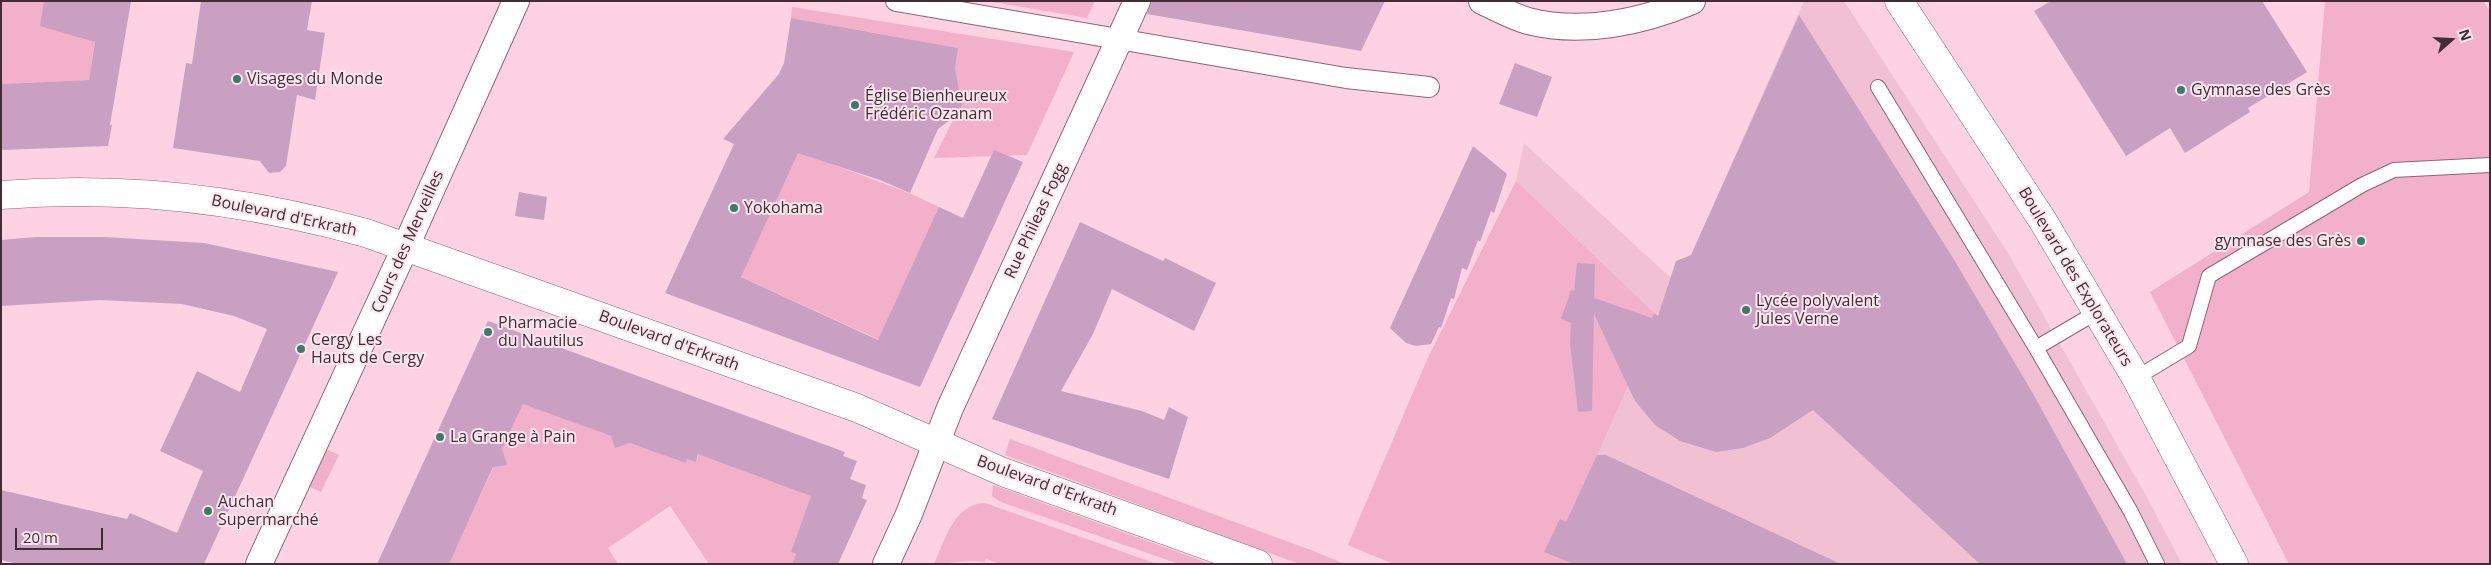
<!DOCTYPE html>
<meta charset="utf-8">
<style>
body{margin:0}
#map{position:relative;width:2491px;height:565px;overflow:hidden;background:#fed2e3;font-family:"Open Sans",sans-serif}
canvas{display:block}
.frame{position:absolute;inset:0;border:2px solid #422d36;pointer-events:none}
.north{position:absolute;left:2426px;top:15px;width:50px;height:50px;-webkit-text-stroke:4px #fde6ee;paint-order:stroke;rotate:71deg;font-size:14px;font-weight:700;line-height:20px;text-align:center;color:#422d36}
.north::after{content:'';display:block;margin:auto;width:18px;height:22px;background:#422d36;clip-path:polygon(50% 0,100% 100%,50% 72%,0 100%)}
.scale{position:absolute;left:15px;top:528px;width:88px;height:22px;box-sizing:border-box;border:2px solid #422d36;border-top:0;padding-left:6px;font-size:15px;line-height:18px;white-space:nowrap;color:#422d36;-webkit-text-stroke:4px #fde6ee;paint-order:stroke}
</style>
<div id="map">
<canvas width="2491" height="565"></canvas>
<div class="frame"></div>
<div class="north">N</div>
<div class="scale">20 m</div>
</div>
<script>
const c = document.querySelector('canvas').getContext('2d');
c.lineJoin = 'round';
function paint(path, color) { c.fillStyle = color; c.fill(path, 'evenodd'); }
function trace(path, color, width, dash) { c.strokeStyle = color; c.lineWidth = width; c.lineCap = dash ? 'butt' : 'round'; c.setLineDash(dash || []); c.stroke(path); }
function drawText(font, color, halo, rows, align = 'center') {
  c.font = font + ' "Open Sans",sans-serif'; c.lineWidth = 4; c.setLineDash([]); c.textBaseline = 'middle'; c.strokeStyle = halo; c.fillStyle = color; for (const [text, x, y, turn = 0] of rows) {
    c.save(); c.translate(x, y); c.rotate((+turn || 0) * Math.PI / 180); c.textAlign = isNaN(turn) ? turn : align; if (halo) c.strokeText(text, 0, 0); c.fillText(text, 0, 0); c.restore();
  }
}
const built = new Path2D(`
 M 1804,1 L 1844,1 L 2008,253 L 2148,499 L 2182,564 L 1394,564 L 1348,545 L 1427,360 L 1516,181 L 1524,143 L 1671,278 L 1691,255 Z`);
const green = new Path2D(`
 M 1,1 L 44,1 L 95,42 L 89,80 L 1,84 Z
 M 987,1 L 1095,1 L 1087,18 Z
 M 2325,1 L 2483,1 L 2490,11 L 2490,564 L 2289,564 L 2150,292 L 2309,192 Z
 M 792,7 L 1074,52 L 1027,155 L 934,158 L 961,104 L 951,94 L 958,48 L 791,18 Z
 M 792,149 L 909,193 L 939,207 L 882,341 L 739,276 Z
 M 1516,181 L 1654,313 L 1628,385 L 1585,483 L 1578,481 L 1584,484 L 1566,522 L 1560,520 L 1545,552 L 1574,564 L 1394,564 L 1348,545 L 1427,360 Z
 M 525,399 C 557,414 590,429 624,441 C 645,449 666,452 686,463 L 687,459 L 696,462 L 700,451 L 821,492 L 810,501 L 791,552 L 796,554 L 792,564 L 709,564 L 670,506 L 608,548 L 618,564 L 446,564 L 457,546 Z
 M 1010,439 L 1316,552 L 1345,564 L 1299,564 L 1005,455 Z
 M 326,449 L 339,455 L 321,492 L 308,486 Z
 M 993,485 L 1211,564 L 1179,564 L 1001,502 L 992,496 Z
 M 983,503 L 988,504 L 1157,564 L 999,564 L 986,559 L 985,562 C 967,559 951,564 934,564 C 945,540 953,506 983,503 Z`);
const building = new Path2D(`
 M 44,1 L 131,1 L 110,125 L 112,125 L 108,146 L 1,150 L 1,84 L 89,80 L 95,42 L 40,26 Z
 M 201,1 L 312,1 L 307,30 L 325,33 L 315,100 L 297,95 L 286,166 L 280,172 L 269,173 L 260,161 L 173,148 L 186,63 L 192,64 Z
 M 1152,1 L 1385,1 L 1361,51 L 1147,14 Z
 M 2051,1 L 2262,1 L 2307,72 L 2248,108 L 2250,112 L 2185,153 L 2170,128 L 2126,156 L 2034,11 Z
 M 1799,15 L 1953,258 L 2032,392 L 2127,564 L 1980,564 L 1813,410 L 1770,438 L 1743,448 L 1716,452 L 1680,441 L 1655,425 L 1635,401 L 1594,314 L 1592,411 L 1578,412 L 1570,343 L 1571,323 L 1561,319 L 1571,290 L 1574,291 L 1577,263 L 1595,264 L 1594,298 L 1652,318 L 1654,313 L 1658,316 L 1676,261 L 1691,255 Z
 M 791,18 L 958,48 L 955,69 L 962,105 L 958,114 L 938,129 L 910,193 L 880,180 L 798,153 L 741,277 L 878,340 L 939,207 L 963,218 L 994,150 L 1023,162 L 920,387 L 665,293 L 734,144 L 723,139 L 779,74 L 784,63 Z
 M 1515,63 L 1552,77 L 1537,117 L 1499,104 Z
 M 1473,146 L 1507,174 L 1494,213 L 1491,211 L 1480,242 L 1478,240 L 1467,270 L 1462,268 L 1454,299 L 1451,298 L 1441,328 L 1439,327 L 1431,344 L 1416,346 L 1406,343 L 1390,328 Z
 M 519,192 L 547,197 L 544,220 L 515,216 Z
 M 1080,222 L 1163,261 L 1165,258 L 1216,283 L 1194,331 L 1112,289 L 1093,334 L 1061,391 L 1142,411 L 1164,420 L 1169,407 L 1188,417 L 1169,479 L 992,419 Z
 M 36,237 L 104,237 L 204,243 L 338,272 L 204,564 L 18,564 L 1,560 L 1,490 L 127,519 L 130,513 L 177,533 L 203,471 L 160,451 L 197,371 L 240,392 L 267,329 L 234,316 L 182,304 L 100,300 L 1,306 L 1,240 Z
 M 488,321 L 845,452 L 843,456 L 857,461 L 850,479 L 866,485 L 862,498 L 867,500 L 838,564 L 792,564 L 796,554 L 791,552 L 811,496 L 698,454 L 696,462 L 687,459 L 686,463 L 630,443 L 615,448 L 611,436 L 523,404 L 502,449 L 507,465 L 493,467 L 449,564 L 377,564 Z
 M 1597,455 L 1606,455 L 1841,564 L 1574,564 L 1544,552 L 1560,519 L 1566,522 Z`);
const service = new Path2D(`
 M 1878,87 L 2036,348 L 2131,512 L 2157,564
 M 2036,348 L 2097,312
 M 2136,378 L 2189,346 L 2209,276 L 2362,185 L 2394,170 L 2490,165`);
const pedestrian = new Path2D(`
 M 896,1 L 1346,78 L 1429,87`);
const minor = new Path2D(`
 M 1482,1 C 1497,8 1511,16 1528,21 C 1582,35 1642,22 1692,1
 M 259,564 L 406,246 L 516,1
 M 886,564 L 909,514 L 950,408 L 1137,1`);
const tertiary = new Path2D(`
 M 1899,1 L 2043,221 L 2136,378 L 2234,564
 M 1,195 C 124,185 248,200 366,233 L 857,408 L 1003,472 L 1258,564`);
const markers = [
 [237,79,5,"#3b7b69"],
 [2181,90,5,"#3b7b69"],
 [855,105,5,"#3b7b69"],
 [734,208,5,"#3b7b69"],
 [2361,241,5,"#3b7b69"],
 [1746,310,5,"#3b7b69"],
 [488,332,5,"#3b7b69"],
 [301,349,5,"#3b7b69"],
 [440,437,5,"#3b7b69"],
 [208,511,5,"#3b7b69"]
];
const poiNames = [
 ["Visages du Monde",247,79],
 ["Gymnase des Grès",2191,90],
 ["Église Bienheureux",865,96],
 ["Frédéric Ozanam",865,114],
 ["Yokohama",744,208],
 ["gymnase des Grès",2351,241,"right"],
 ["Lycée polyvalent",1756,301],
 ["Jules Verne",1756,319],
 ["Pharmacie",498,323],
 ["du Nautilus",498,341],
 ["Cergy Les",311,340],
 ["Hauts de Cergy",311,358],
 ["La Grange à Pain",450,437],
 ["Auchan",218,502],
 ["Supermarché",218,520]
];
const streetNames = [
 ["Boulevard d'Erkrath",284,216,12],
 ["Rue Phileas Fogg",1036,221,-65],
 ["Cours des Merveilles",408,242,-66],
 ["Boulevard des Explorateurs",2075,277,59],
 ["Boulevard d'Erkrath",669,341,20],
 ["Boulevard d'Erkrath",1047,486,20]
];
paint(built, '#f1c1d3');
paint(green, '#f2b0cb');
paint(building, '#caa0c2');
trace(service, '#916275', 16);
trace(pedestrian, '#916275', 22);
trace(minor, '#916275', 28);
trace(tertiary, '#916275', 29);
trace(service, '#fff', 14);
trace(pedestrian, '#fff', 20);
trace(minor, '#fff', 26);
trace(tertiary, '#fff', 28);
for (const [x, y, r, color] of markers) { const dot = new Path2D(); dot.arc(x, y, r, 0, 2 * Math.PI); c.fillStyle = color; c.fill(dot); trace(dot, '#fde6ee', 2); }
drawText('16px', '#422d36', '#fde6ee', poiNames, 'left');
drawText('16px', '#422d36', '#fde6ee', streetNames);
</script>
